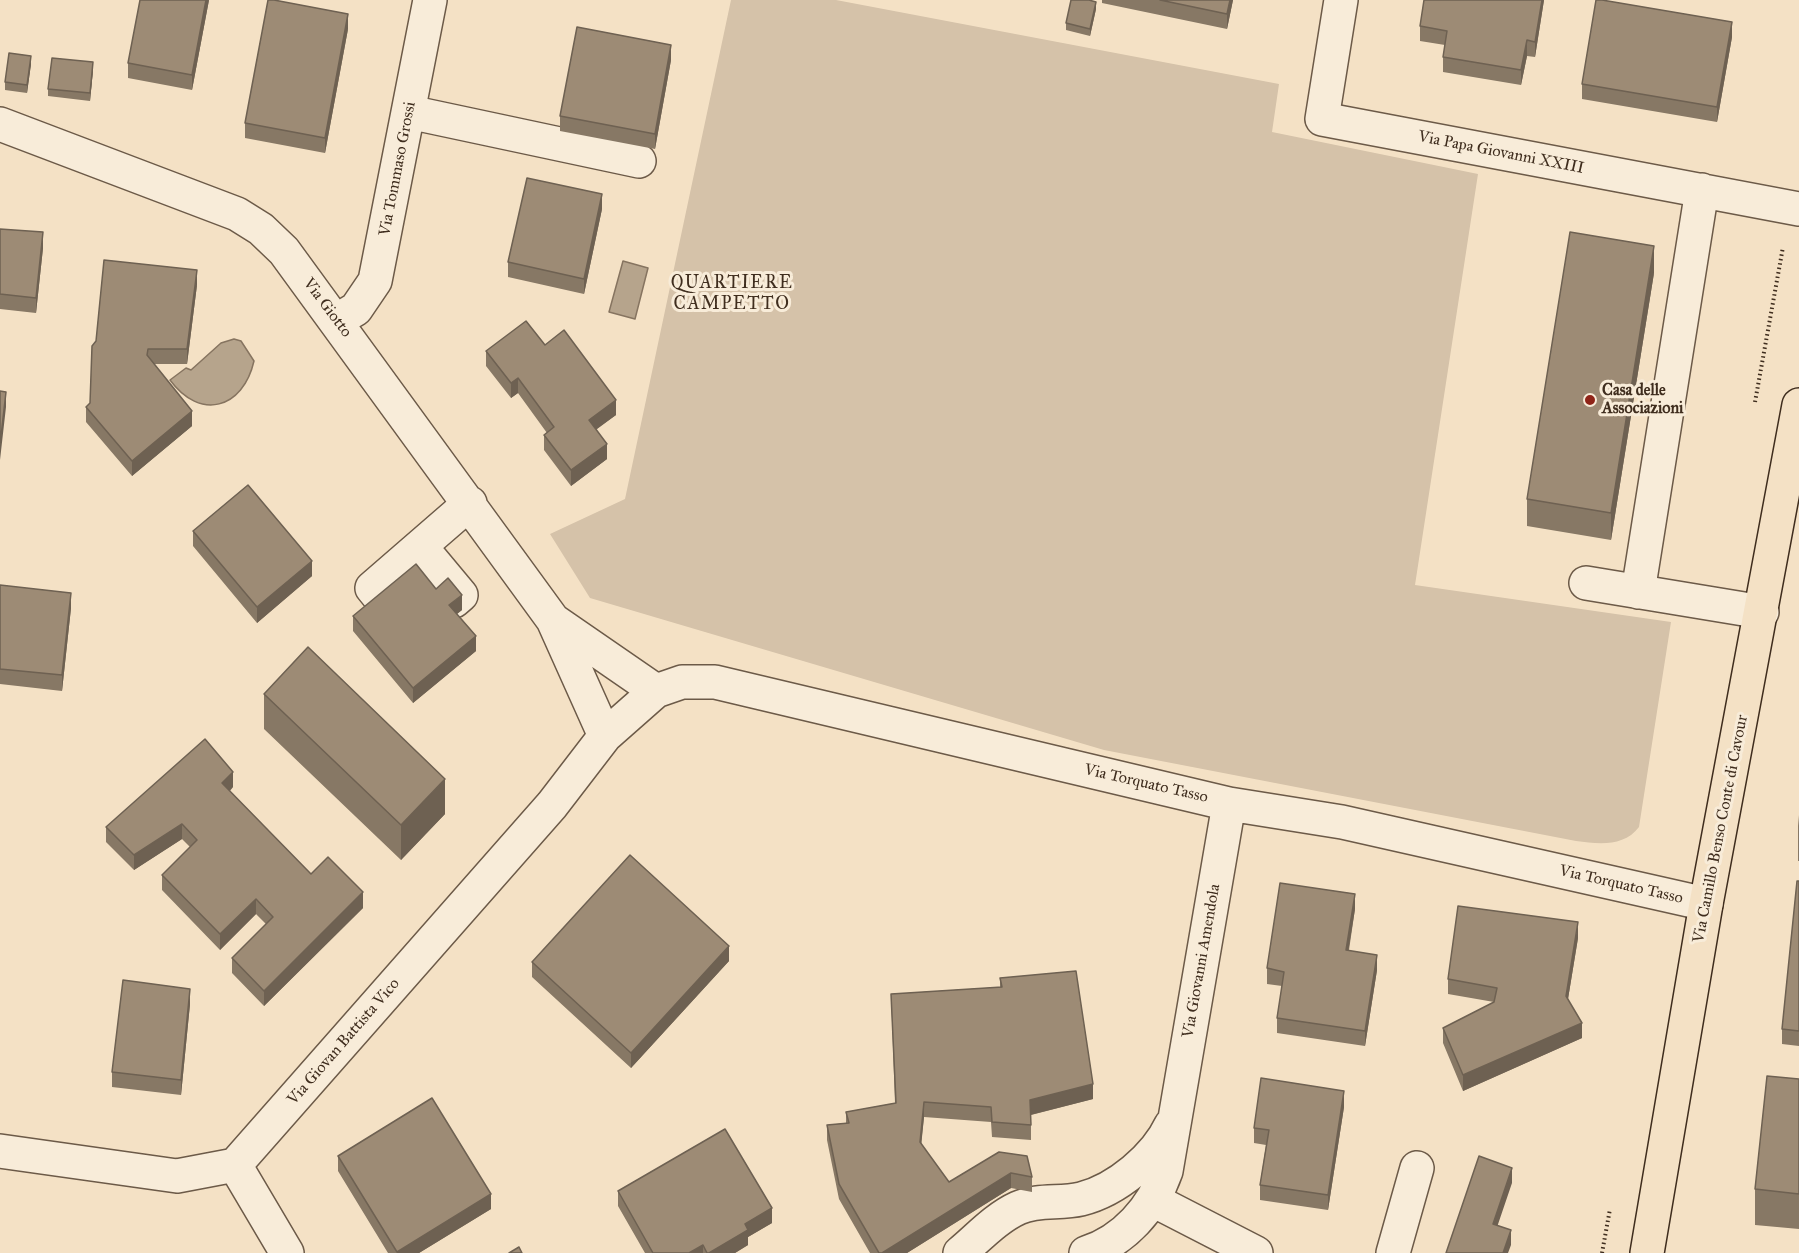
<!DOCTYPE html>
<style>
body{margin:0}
canvas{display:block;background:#f4e1c5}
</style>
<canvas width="1799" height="1253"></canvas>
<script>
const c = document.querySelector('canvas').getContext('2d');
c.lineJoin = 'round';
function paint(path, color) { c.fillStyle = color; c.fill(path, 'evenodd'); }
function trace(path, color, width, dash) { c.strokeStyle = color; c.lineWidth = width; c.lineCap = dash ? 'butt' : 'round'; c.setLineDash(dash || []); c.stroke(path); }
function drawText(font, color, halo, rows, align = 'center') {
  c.font = font + ' "IM FELL Great Primer",serif'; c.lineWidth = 6; c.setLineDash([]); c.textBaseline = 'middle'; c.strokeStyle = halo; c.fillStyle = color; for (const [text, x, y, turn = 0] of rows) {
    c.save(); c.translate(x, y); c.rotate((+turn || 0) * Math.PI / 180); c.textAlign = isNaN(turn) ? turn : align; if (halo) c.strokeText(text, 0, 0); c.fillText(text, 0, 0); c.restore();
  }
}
const green = new Path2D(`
 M 731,0 L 836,0 L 1279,84 L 1272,132 L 1478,174 L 1415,585 L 1671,622 L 1639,827 C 1624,847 1599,844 1576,841 L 1104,750 L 590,598 L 550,534 L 625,499 Z`);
const water = new Path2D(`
 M 623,261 L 648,268 L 635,319 L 609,312 Z
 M 234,339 L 241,341 L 254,361 C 243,409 200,421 170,380 L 186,368 L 191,370 L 221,343 Z`);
const path = new Path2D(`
 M 1755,402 L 1783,247
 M 1602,1253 L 1610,1209`);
const minor = new Path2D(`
 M 1341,0 L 1322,119 L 1799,209
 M 409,112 L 639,161
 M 0,124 L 237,214 L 261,229 L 284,251 L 553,620 L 605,736
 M 336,321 L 356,309 L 375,281 L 430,0
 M 421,547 L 461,595 L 454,601
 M 1586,583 L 1762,612
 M 1638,592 L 1702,190
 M 385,604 L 372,588 L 470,503
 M 553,620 L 656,691
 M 0,1151 L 177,1176 L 235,1165 L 552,805 L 605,736 L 656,691 L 682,682 L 715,682 L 1229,804 L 1342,822 L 1706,904
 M 235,1165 L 287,1253
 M 1153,1200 L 1256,1253
 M 960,1253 C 978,1238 996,1218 1018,1208 C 1038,1199 1060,1204 1081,1199 C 1117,1190 1156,1157 1171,1125
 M 1086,1253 C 1124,1241 1153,1208 1166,1171 L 1229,804
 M 1393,1253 L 1417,1168`);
const major = new Path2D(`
 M 1647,1253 L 1706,904 L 1799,405`);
const wall = new Path2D(`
 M 209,0 L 192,90 L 128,78 L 128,63 Z
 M 1102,0 L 1233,0 L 1227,29 L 1102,3 Z
 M 1544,0 L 1535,57 L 1527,56 L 1521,85 L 1443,72 L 1443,57 L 1445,45 L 1420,41 L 1420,26 Z
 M 1096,9 L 1090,36 L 1066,30 L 1066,23 Z
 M 348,29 L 325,153 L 245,138 L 245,123 Z
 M 1732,37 L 1717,122 L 1582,99 L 1582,84 Z
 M 671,60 L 655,149 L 560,131 L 560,116 Z
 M 31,64 L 27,93 L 5,90 L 5,82 Z
 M 93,70 L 90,101 L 48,96 L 48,89 Z
 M 602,209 L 584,294 L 508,277 L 508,262 Z
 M 0,229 L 43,248 L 36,313 L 0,309 Z
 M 1654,273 L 1611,540 L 1527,526 L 1527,499 Z
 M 197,285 L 187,364 L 154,364 L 192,426 L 132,476 L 86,422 L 86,407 L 90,403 Z
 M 545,345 L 616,415 L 596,429 L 607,459 L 571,486 L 544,450 L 544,435 L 547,433 L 518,393 L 511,398 L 486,366 L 486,351 Z
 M 193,531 L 312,576 L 257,623 L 193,546 Z
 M 0,585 L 71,608 L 62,691 L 0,684 Z
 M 436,589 L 462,610 L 457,614 L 476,651 L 413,703 L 353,631 L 353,616 Z
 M 264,694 L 445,814 L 401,860 L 264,729 Z
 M 233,787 L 230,791 L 311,874 L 363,908 L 264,1006 L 232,973 L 232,958 L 266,924 L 256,914 L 220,950 L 162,890 L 162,875 L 190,847 L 182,839 L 134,870 L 106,842 L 106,827 Z
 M 1799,815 L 1799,861 L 1798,861 L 1798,826 Z
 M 1799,881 L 1799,1046 L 1782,1044 L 1782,1029 Z
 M 1355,909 L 1349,950 L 1377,970 L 1365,1046 L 1277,1033 L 1277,1018 L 1282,986 L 1267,984 L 1267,968 Z
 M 1578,938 L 1568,999 L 1582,1038 L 1463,1091 L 1443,1043 L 1443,1028 L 1494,1002 L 1448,994 L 1448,979 Z
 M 729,961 L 631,1068 L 532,977 L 532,962 Z
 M 1000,978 L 1093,1099 L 1031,1115 L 1031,1140 L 992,1137 L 991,1122 L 924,1117 L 921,1144 L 949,1182 L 999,1152 L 1032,1177 L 1032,1192 L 1011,1188 L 907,1253 L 870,1253 L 839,1199 L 827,1140 L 827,1125 L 846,1123 L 846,1112 L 895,1103 L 891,994 L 1000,987 Z
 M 190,1004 L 181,1095 L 112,1087 L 112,1072 Z
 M 1799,1079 L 1799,1229 L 1755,1225 L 1755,1189 Z
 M 1344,1107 L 1328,1210 L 1260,1200 L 1260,1185 L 1266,1145 L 1254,1143 L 1254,1128 Z
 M 338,1156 L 491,1209 L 419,1253 L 388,1253 L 338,1171 Z
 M 618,1191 L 772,1223 L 748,1237 L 748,1245 L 735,1253 L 645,1253 L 618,1206 Z`);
const shadedWall = new Path2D(`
 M 206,0 L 209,0 L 192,90 L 192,75 Z
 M 1230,0 L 1233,0 L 1227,29 L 1227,14 Z
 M 1542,0 L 1544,0 L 1535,57 L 1535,42 Z
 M 1096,2 L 1096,9 L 1090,36 L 1090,29 Z
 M 348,14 L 348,29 L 325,153 L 325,138 Z
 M 1732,22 L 1732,37 L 1717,122 L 1717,107 Z
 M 1527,40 L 1527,56 L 1521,85 L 1521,70 Z
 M 671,45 L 671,60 L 655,149 L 655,134 Z
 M 31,56 L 31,64 L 27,93 L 27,85 Z
 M 93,62 L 93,70 L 90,101 L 90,93 Z
 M 602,194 L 602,209 L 584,294 L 584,279 Z
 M 43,232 L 43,248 L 36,313 L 36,298 Z
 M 1654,246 L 1654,273 L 1611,540 L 1611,513 Z
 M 197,270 L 197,285 L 187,364 L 187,349 Z
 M 518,378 L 518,393 L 511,398 L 511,383 Z
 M 6,392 L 6,407 L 0,460 L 0,445 Z
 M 616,400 L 616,415 L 589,435 L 589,420 Z
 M 192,411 L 192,426 L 132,476 L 132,461 Z
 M 607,444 L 607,459 L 571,486 L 571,470 Z
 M 312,561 L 312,576 L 257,623 L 257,607 Z
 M 71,593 L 71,608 L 62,691 L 62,675 Z
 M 462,595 L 462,610 L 449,620 L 449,605 Z
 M 476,636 L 476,651 L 413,703 L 413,688 Z
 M 233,772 L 233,787 L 222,798 L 222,783 Z
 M 445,779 L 445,814 L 401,860 L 401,825 Z
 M 182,824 L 182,839 L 134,870 L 134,855 Z
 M 363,892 L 363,908 L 264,1006 L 264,991 Z
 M 1355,894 L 1355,909 L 1346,965 L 1346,950 Z
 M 256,899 L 256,914 L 220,950 L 220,934 Z
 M 1578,922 L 1578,938 L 1566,1011 L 1566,996 Z
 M 729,946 L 729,961 L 631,1068 L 631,1053 Z
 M 1377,955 L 1377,970 L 1365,1046 L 1365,1031 Z
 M 190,989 L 190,1004 L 181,1095 L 181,1080 Z
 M 1582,1023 L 1582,1038 L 1463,1091 L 1463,1075 Z
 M 1093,1084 L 1093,1099 L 1030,1115 L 1030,1100 Z
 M 1344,1091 L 1344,1107 L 1328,1210 L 1328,1195 Z
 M 924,1102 L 924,1117 L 920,1157 L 920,1142 Z
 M 1512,1168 L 1512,1183 L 1493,1239 L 1493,1224 Z
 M 1011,1173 L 1011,1188 L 907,1253 L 882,1253 Z
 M 491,1194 L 491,1209 L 419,1253 L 397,1253 L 397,1252 Z
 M 772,1208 L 772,1223 L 748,1237 L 748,1245 L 735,1253 L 709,1253 L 745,1224 Z
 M 1511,1230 L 1511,1245 L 1508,1253 L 1503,1253 Z
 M 703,1245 L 703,1253 L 689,1253 Z`);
const building = new Path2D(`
 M 140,0 L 206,0 L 192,75 L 128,63 Z
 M 268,0 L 274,0 L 348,14 L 325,138 L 245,123 Z
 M 1071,0 L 1089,0 L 1096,2 L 1090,29 L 1066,23 Z
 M 1160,0 L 1230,0 L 1227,14 Z
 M 1424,0 L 1542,0 L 1535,42 L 1527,40 L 1521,70 L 1443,57 L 1447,31 L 1420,26 Z
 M 1596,0 L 1602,0 L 1732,22 L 1717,107 L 1582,84 Z
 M 577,27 L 671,45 L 655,134 L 560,116 Z
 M 9,53 L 31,56 L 27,85 L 5,82 Z
 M 52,58 L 93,62 L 90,93 L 48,89 Z
 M 527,178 L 602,194 L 584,279 L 508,262 Z
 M 0,229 L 43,232 L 36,298 L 0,294 Z
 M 1570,232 L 1654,246 L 1611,513 L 1527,499 Z
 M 104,260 L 197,270 L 187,349 L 148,349 L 147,355 L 192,411 L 132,461 L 86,407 L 90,403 L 92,346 L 96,341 Z
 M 526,321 L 545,345 L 564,330 L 616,400 L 589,420 L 607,444 L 571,470 L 544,435 L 554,427 L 518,378 L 511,383 L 486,351 Z
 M 0,391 L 6,392 L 0,445 Z
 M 248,485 L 312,561 L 257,607 L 193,531 Z
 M 416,564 L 436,589 L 448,578 L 462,595 L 449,605 L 476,636 L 413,688 L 353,616 Z
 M 0,585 L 71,593 L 62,675 L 0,669 Z
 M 308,647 L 445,779 L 401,825 L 264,694 Z
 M 205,739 L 233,772 L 222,783 L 311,874 L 328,857 L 363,892 L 264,991 L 232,958 L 273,917 L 256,899 L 220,934 L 162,875 L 197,840 L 182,824 L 134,855 L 106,827 Z
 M 630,855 L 729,946 L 631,1053 L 532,962 Z
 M 1797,881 L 1799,881 L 1799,1031 L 1782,1029 Z
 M 1280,883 L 1355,894 L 1346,950 L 1377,955 L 1365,1031 L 1277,1018 L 1284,972 L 1267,968 Z
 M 1458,906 L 1578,922 L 1566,996 L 1582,1023 L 1463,1075 L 1443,1028 L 1494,1002 L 1497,988 L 1448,979 Z
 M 1076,971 L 1093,1084 L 1030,1100 L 1031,1125 L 992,1122 L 991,1107 L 924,1102 L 920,1142 L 949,1182 L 999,1152 L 1027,1156 L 1032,1177 L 1011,1173 L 882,1253 L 879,1253 L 839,1184 L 827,1125 L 849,1123 L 846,1112 L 896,1103 L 891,994 L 1002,987 L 1000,978 Z
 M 123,980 L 190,989 L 181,1080 L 112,1072 Z
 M 1767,1076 L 1799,1079 L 1799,1194 L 1755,1189 Z
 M 1261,1078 L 1344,1091 L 1328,1195 L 1260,1185 L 1269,1130 L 1254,1128 Z
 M 432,1098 L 491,1194 L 397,1252 L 338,1156 Z
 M 725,1129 L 772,1208 L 745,1224 L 748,1230 L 709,1253 L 707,1253 L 703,1245 L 689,1253 L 653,1253 L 618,1191 Z
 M 1479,1156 L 1512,1168 L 1493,1224 L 1511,1230 L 1503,1253 L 1446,1253 Z
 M 519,1247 L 522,1253 L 509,1253 Z`);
const markers = [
 [1590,400,6,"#8f2418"]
];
const streetNames = [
 ["Via Papa Giovanni XXIII",1501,153,11],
 ["Via Tommaso Grossi",398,169,-79],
 ["Via Giotto",327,308,53],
 ["Via Torquato Tasso",1146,784,13],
 ["Via Camillo Benso Conte di Cavour",1721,829,-79],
 ["Via Torquato Tasso",1621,885,13],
 ["Via Giovanni Amendola",1202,961,-80],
 ["Via Giovan Battista Vico",344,1042,-49]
];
const poiNames = [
 ["Casa delle",1602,391],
 ["Associazioni",1602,409]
];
const neighbourhoodNames = [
 ["QUARTIERE",732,284],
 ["CAMPETTO",732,305]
];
paint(green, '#d5c2a9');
paint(water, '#b6a48c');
trace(water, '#867460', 1.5);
trace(minor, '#6c5a48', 36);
trace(major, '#3f2d1e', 36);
trace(path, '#3f2d1e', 4, [1.5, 3]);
trace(minor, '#f8ecd9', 33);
trace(major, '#f4e1c5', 33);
paint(wall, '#877865');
paint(shadedWall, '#6e6152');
paint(building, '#9d8b75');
trace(building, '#6e6152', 1.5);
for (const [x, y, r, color] of markers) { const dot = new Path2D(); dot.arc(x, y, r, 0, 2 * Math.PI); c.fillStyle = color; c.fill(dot); trace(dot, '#f8ecd9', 2); }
drawText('16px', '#3f2d1e', '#f8ecd9', streetNames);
drawText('bold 16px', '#3f2d1e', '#f8ecd9', poiNames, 'left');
c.letterSpacing = '1.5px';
drawText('18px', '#3f2d1e', '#f8ecd9', neighbourhoodNames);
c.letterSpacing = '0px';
</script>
